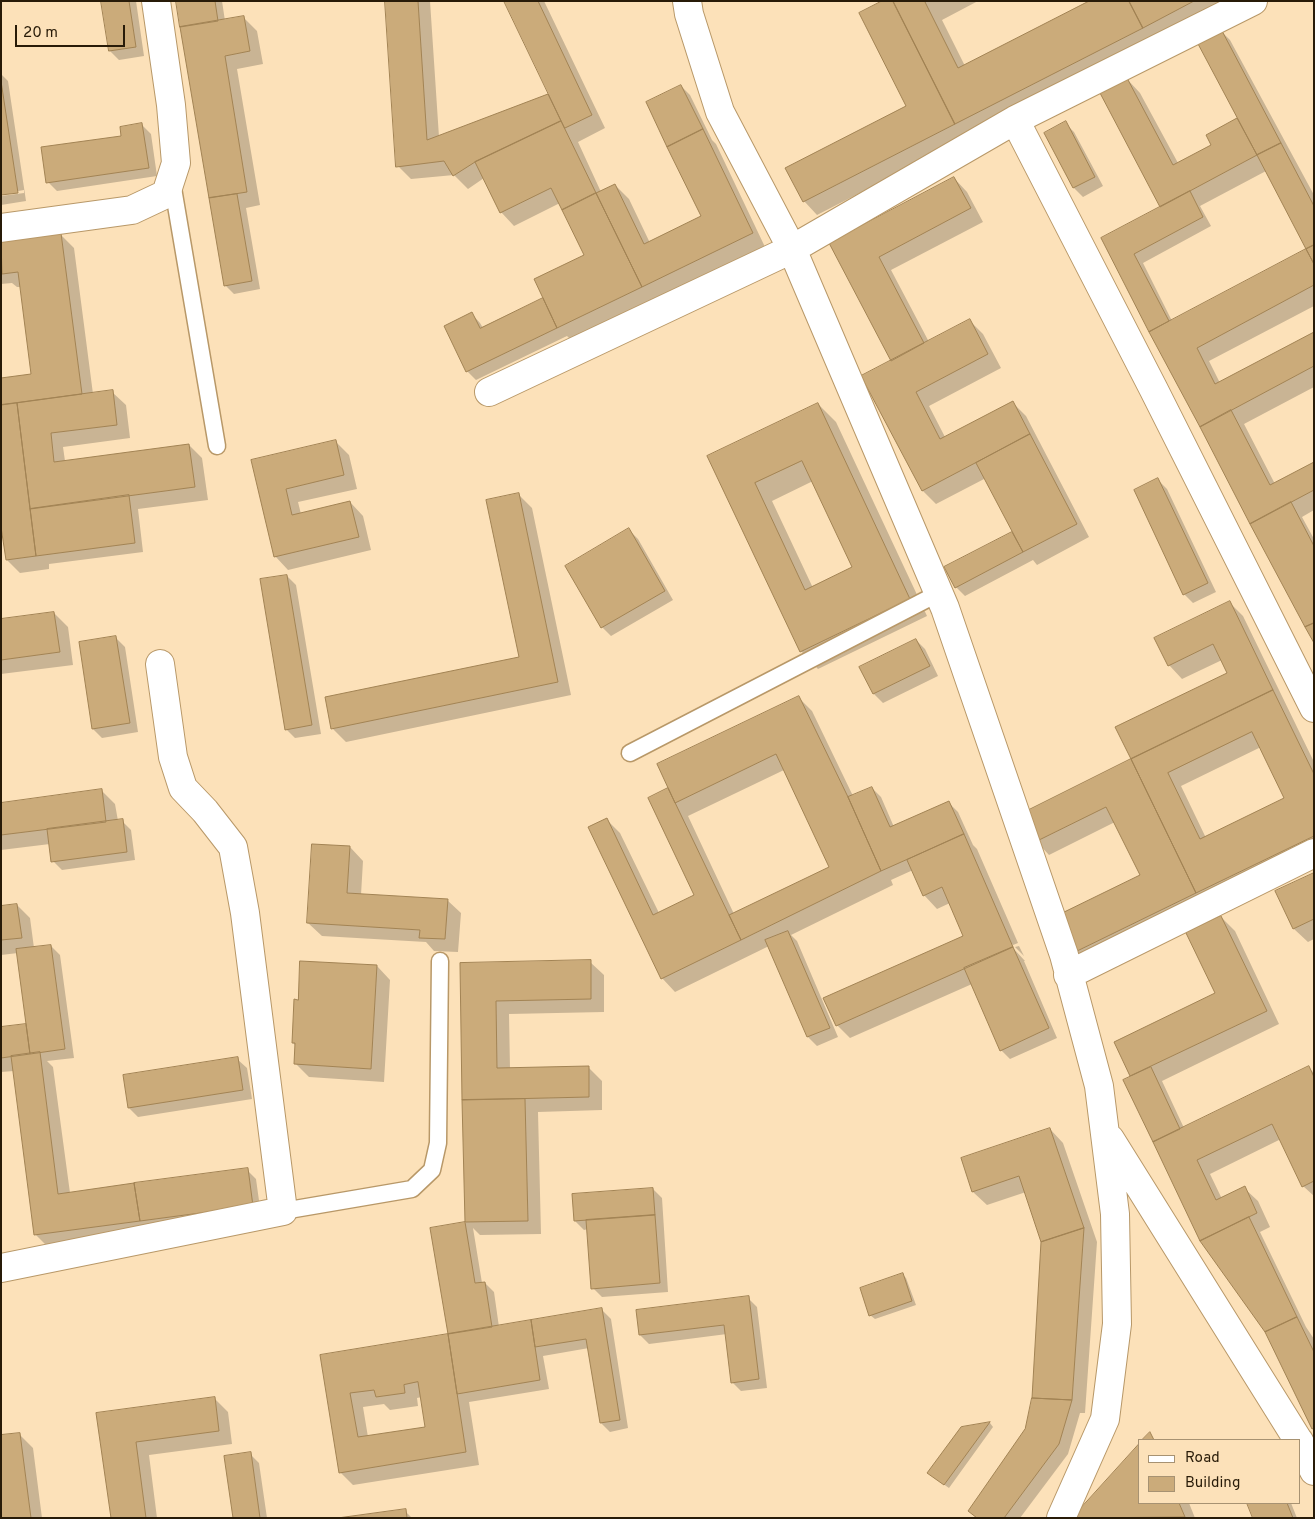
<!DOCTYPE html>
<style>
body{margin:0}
#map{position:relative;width:1315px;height:1519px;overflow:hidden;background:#fce1b9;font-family:Overpass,sans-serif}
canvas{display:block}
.frame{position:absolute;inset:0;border:2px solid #281b08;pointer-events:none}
.legend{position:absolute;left:1138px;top:1439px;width:162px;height:65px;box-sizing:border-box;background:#fce1b9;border:1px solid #a79272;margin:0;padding:6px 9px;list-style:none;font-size:15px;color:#281b08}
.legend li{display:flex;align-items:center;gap:10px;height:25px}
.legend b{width:25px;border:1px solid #a79272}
.scale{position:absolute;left:15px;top:25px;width:110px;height:22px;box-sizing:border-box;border:2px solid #281b08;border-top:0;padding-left:6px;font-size:15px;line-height:18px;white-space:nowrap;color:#281b08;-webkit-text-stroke:4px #fce1b9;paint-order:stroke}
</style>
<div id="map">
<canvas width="1315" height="1519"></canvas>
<div class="frame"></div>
<ul class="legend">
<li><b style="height:6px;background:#fff"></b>Road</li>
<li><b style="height:14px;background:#cbab7a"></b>Building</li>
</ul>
<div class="scale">20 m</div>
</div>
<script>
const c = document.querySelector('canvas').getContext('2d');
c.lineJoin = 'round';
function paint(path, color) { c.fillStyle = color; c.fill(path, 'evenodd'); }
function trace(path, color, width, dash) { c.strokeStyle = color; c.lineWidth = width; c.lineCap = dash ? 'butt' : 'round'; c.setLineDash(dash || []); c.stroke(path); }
const shadow = new Path2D(`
 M 102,1 L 136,1 L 144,56 L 119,60 L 110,51 Z
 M 177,1 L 222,1 L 225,21 L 244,18 L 257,31 L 263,64 L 237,69 L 260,205 L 246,208 L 260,289 L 234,294 L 225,285 Z
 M 386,1 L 430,1 L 439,137 L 550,94 L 506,1 L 544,1 L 605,128 L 578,142 L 601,192 L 615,185 L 629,199 L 650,243 L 702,217 L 681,86 L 690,95 L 712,140 L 716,144 L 765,247 L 571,340 L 567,336 L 476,380 L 467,371 L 471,313 L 480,323 L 483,328 L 542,299 L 585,255 L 560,203 L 514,226 L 501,212 L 484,178 L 468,189 L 454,175 L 411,179 L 398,166 Z
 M 885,1 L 978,1 L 942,20 L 965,66 L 1091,1 L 1234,1 L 817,215 L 804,201 L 908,107 Z
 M 1221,31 L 1230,40 L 1314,195 L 1314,306 L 1209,361 L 1220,383 L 1314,333 L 1314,387 L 1244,424 L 1275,484 L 1314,463 L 1314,510 L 1302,517 L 1314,539 L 1314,641 L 1103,239 L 1162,207 L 1127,79 L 1140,93 L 1178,163 L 1213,145 L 1237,120 L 1241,124 ZM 1266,171 L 1308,250 L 1172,321 L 1143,263 L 1211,226 L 1200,206 Z
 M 1,74 L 8,81 L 26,201 L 1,205 L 1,196 L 24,193 L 24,190 L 1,194 Z
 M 1065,123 L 1074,132 L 1103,186 L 1083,197 L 1074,188 Z
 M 142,125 L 151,134 L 157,176 L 57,191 L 48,182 Z
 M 954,178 L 967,192 L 983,222 L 891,270 L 929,342 L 970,321 L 983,334 L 1001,368 L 929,406 L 945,437 L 1012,402 L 1026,416 L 1089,537 L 1037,565 L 1033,560 L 965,596 L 956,587 L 1012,533 L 1016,537 L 986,478 L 936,504 L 923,491 L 863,377 L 892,362 L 831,243 Z
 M 60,234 L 74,248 L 93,394 L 112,392 L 126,405 L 130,438 L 63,447 L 65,461 L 189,445 L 202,458 L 208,500 L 138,509 L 143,552 L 49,564 L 49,569 L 20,573 L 7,560 L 1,518 L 1,379 L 33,375 L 21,287 L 17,287 L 12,283 L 1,284 L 1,242 Z
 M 818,404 L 836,422 L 927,616 L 818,669 L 801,651 L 709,456 ZM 813,481 L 854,568 L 813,588 L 772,501 Z
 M 335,441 L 349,455 L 357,489 L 298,502 L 301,514 L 350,502 L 363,516 L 371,550 L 288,570 L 275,556 L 252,461 Z
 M 1158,480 L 1167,489 L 1216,592 L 1193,603 L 1184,594 Z
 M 518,494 L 532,508 L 571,695 L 346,742 L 333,729 L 520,658 Z
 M 629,530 L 638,539 L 673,600 L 611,636 L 602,627 Z
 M 287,576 L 296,585 L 321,734 L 295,738 L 286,729 Z
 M 1230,603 L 1243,616 L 1314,762 L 1314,856 L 1088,966 L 1074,952 L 1141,876 L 1115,822 L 1049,855 L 1036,841 L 1133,760 L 1228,674 L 1222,660 L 1182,679 L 1169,665 ZM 1261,747 L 1286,798 L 1206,838 L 1181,786 Z
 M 54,613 L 68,627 L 73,665 L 1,674 L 1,620 Z
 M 116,638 L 125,647 L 138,732 L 102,738 L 93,729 Z
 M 916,640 L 925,649 L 938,676 L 883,703 L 874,694 L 861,667 Z
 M 798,697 L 812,711 L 853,796 L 872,788 L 881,797 L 894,827 L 949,803 L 958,812 L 973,845 L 977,849 L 1018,943 L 1013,945 L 1012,944 L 1013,948 L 1025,961 L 1024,961 L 1057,1038 L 1010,1059 L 1001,1050 L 972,984 L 850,1038 L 837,1025 L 965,937 L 950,903 L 937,909 L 924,895 L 913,870 L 891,880 L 893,885 L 791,935 L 797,941 L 838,1037 L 817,1046 L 808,1037 L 769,946 L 675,992 L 662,978 L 607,820 L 620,833 L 659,913 L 696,895 L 650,799 L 670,789 ZM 784,770 L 831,868 L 734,914 L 688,816 Z
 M 102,791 L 115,804 L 118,821 L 122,821 L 131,830 L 135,860 L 62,870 L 53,861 L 50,844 L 1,850 L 1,804 Z
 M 350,847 L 363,861 L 361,895 L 447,900 L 461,913 L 458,952 L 434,951 L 426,942 L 322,936 L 308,923 Z
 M 1314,874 L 1314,939 L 1308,942 L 1294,929 L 1277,892 Z
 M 17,905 L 30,918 L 34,948 L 51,946 L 60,955 L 74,1058 L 47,1061 L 53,1067 L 70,1193 L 247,1170 L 256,1179 L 261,1215 L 49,1248 L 35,1234 L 14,1071 L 1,1072 L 1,1028 L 27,1025 L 18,953 L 1,955 L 1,907 Z
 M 1221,917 L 1235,931 L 1279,1024 L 1162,1081 L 1184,1128 L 1309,1068 L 1314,1073 L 1314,1196 L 1303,1186 L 1281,1139 L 1210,1174 L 1222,1199 L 1244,1188 L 1258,1201 L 1270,1227 L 1260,1232 L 1306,1327 L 1314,1339 L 1314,1430 L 1266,1331 L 1201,1240 L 1131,1076 L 1217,994 Z
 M 1019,946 L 1024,956 L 1015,947 Z
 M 590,962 L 604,975 L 604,1012 L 509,1014 L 510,1069 L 588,1067 L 602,1081 L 602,1110 L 538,1112 L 541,1234 L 480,1235 L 473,1228 L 482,1283 L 485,1283 L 494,1292 L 499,1327 L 602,1310 L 611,1319 L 628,1428 L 610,1432 L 601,1423 L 589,1348 L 543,1356 L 549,1389 L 469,1402 L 479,1465 L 353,1485 L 340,1472 L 321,1356 L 449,1335 L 432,1229 L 466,1223 L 461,964 ZM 422,1397 L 427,1428 L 368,1437 L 363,1407 L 384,1404 L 390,1410 L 418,1406 L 417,1398 Z
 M 377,966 L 390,980 L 384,1082 L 309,1077 L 296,1064 L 296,1046 L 293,1043 L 300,1001 Z
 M 237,1059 L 247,1068 L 252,1099 L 138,1117 L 129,1108 Z
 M 1050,1129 L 1063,1143 L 1097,1242 L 1085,1413 L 1080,1413 L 1068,1454 L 1020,1518 L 977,1518 L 1026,1429 L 1033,1398 L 1042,1242 L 1026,1192 L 987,1205 L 973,1192 L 963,1159 Z
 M 653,1189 L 662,1198 L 668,1292 L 602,1297 L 593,1288 L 588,1229 L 584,1230 L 575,1221 Z
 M 902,1274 L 906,1278 L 916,1305 L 875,1319 L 870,1315 Z
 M 748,1298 L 757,1307 L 767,1388 L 741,1391 L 732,1382 L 727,1334 L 649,1344 L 640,1335 L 637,1311 Z
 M 214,1398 L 228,1412 L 232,1444 L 149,1455 L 157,1518 L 112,1518 L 97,1414 Z
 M 990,1423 L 993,1427 L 949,1488 L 933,1477 L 962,1429 Z
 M 19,1434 L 33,1448 L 42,1518 L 1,1518 Z
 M 250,1454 L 259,1463 L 267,1518 L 234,1518 Z
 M 1139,1503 L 1189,1503 L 1195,1518 L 1074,1518 Z
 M 1248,1503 L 1291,1503 L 1297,1518 L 1254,1518 Z
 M 405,1511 L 412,1518 L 348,1518 Z`);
const building = new Path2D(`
 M 101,1 L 129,1 L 136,47 L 109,51 Z
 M 176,1 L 215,1 L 218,21 L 180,27 Z
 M 385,1 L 418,1 L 427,140 L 548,94 L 561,121 L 475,162 L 453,176 L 444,161 L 396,167 Z
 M 504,1 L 538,1 L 592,115 L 565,128 Z
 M 882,1 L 893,1 L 955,124 L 803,202 L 785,168 L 906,106 L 859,13 Z
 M 893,1 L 927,1 L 925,2 L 958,68 L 1089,1 L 1129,1 L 1143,28 L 955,124 Z
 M 1129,1 L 1194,1 L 1143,28 Z
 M 244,16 L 250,51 L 225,56 L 247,192 L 209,198 L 180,27 Z
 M 1221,29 L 1281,143 L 1257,155 L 1197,42 Z
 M 1127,78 L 1173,165 L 1211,145 L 1206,135 L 1237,118 L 1257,155 L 1160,207 L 1100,93 Z
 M 1,81 L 18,193 L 1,195 Z
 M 681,85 L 703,129 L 667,147 L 646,102 Z
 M 561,121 L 596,193 L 562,210 L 551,188 L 500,213 L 475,162 Z
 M 1066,121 L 1095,177 L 1073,188 L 1044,133 Z
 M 142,123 L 149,168 L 46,183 L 41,147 L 121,136 L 120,127 Z
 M 703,129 L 753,233 L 642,287 L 596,193 L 615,184 L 644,244 L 701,216 L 667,147 Z
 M 1281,143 L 1314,206 L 1314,245 L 1306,249 L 1257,155 Z
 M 954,177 L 971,208 L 879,257 L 924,343 L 891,361 L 829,243 Z
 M 1190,191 L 1203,217 L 1134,254 L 1169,321 L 1149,332 L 1101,238 Z
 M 596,193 L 642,287 L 557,328 L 534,279 L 584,255 L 562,210 Z
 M 237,194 L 252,281 L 224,286 L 209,198 Z
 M 61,233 L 82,394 L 1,405 L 1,378 L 31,374 L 18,272 L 2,274 L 1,241 Z
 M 1314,245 L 1314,264 L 1306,249 Z
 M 1306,249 L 1314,264 L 1314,285 L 1197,348 L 1215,384 L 1314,332 L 1314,366 L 1200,427 L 1149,332 Z
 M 543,298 L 557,328 L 466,372 L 444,326 L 472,312 L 480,328 Z
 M 970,319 L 988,354 L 916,392 L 940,439 L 1013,401 L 1030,434 L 922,491 L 861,376 Z
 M 113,390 L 117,425 L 51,433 L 54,462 L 189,444 L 195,487 L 30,509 L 17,403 Z
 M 17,403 L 36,556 L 6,560 L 1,527 L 1,405 Z
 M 818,403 L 910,599 L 800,652 L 707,456 ZM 802,461 L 852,567 L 805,590 L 755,483 Z
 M 1231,410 L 1270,485 L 1314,462 L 1314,490 L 1250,524 L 1200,427 Z
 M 1030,434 L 1077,524 L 1023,552 L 976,463 Z
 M 336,440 L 344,475 L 286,489 L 292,515 L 350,501 L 359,537 L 274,557 L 251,460 Z
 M 1158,478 L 1208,583 L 1183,595 L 1134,490 Z
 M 519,493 L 558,682 L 331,729 L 325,697 L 519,657 L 486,500 Z
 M 129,495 L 135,543 L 36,556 L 30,509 Z
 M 1291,502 L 1314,546 L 1314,623 L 1305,627 L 1250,524 Z
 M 629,528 L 665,591 L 601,628 L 565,566 Z
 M 1012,532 L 1023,552 L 955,588 L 944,567 Z
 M 287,575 L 312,725 L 285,730 L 260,579 Z
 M 1230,601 L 1273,690 L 1131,759 L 1115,727 L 1227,673 L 1213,644 L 1168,666 L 1154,638 Z
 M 54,612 L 60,652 L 1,660 L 1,619 Z
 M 1314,623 L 1314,643 L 1305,627 Z
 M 116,636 L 130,723 L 92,729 L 79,642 Z
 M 916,639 L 930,666 L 873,694 L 859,667 Z
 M 1273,690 L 1314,774 L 1314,836 L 1196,893 L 1131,759 ZM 1252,732 L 1284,798 L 1200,839 L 1168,773 Z
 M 799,696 L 848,797 L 881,871 L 741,940 L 729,915 L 829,867 L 776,754 L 675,803 L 657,764 Z
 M 1131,759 L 1196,893 L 1073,953 L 1056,916 L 1140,875 L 1106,807 L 1035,842 L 1021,814 Z
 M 872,787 L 890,827 L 949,801 L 964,834 L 881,871 L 848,797 Z
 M 668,788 L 741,940 L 661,979 L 588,827 L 607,818 L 653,915 L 694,895 L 648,798 Z
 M 102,789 L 106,822 L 1,835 L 1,803 Z
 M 123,819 L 127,852 L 51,862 L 47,829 Z
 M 964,834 L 1013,947 L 836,1026 L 823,998 L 963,936 L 942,887 L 923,896 L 907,860 Z
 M 312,844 L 350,846 L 347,893 L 448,899 L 445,939 L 419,938 L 420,930 L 307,923 Z
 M 1314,873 L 1314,919 L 1293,929 L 1275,891 Z
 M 17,904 L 22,938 L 1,940 L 1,906 Z
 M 1221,916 L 1267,1011 L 1130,1076 L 1114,1042 L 1215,993 L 1186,933 Z
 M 788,931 L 830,1028 L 807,1037 L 765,940 Z
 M 51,945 L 65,1049 L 30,1054 L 16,949 Z
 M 1013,947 L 1049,1028 L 1000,1051 L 964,968 Z
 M 591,960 L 591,999 L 496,1001 L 497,1068 L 589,1066 L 589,1097 L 462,1100 L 460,963 Z
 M 300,961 L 377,965 L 371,1069 L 294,1064 L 295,1043 L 292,1043 L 294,999 L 298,1000 Z
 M 26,1024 L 30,1054 L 1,1058 L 1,1027 Z
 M 40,1052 L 58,1194 L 134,1183 L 140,1221 L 34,1235 L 11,1056 Z
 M 238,1057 L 243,1090 L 128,1108 L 123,1075 Z
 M 1309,1066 L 1314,1077 L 1314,1181 L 1302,1187 L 1272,1124 L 1197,1160 L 1216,1200 L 1245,1186 L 1257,1213 L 1200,1241 L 1153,1142 Z
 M 1151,1067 L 1180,1129 L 1153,1142 L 1123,1080 Z
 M 525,1099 L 528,1221 L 465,1222 L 462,1100 Z
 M 1050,1128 L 1084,1228 L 1041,1242 L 1019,1176 L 972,1192 L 961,1158 Z
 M 248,1168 L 253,1206 L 140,1221 L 134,1183 Z
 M 653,1188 L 655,1215 L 574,1221 L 572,1194 Z
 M 655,1215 L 660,1283 L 591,1289 L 586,1220 Z
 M 1249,1217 L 1297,1317 L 1265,1332 L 1200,1241 Z
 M 465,1222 L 475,1283 L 485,1282 L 492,1327 L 448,1334 L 430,1228 Z
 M 1084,1228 L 1072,1400 L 1032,1398 L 1041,1242 Z
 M 903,1273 L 912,1301 L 869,1316 L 860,1288 Z
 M 749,1296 L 759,1379 L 731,1383 L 724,1325 L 639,1335 L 636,1310 Z
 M 602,1308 L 620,1420 L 600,1423 L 586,1339 L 535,1347 L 531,1320 Z
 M 1297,1317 L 1314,1352 L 1314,1428 L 1312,1429 L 1265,1332 Z
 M 531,1320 L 540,1380 L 457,1394 L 448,1334 Z
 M 448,1334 L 466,1452 L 339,1473 L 320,1355 ZM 418,1382 L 425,1427 L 358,1437 L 350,1393 L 374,1390 L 376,1397 L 405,1393 L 404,1385 Z
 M 215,1397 L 219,1431 L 136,1442 L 146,1518 L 111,1518 L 96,1413 Z
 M 1032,1398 L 1072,1400 L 1059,1444 L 1004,1518 L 977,1518 L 968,1511 L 1025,1429 Z
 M 990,1422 L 944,1485 L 927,1473 L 961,1427 Z
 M 1150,1432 L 1154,1440 L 1142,1440 Z
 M 20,1433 L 31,1518 L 1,1518 L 1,1435 Z
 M 1139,1444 L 1139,1503 L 1179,1503 L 1185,1517 L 1072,1518 Z
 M 251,1452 L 260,1518 L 233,1518 L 224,1456 Z
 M 1247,1503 L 1287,1503 L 1293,1518 L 1253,1518 Z
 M 406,1509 L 407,1518 L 338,1518 Z`);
const service = new Path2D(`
 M 172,182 L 217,446
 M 630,753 L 939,593
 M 283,1211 L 412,1189 L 432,1170 L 438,1143 L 440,961`);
const minor = new Path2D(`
 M 687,1 L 689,14 L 720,112 L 792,249 L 945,608 L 1064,955 L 1099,1086 L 1115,1214 L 1117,1324 L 1105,1419 L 1061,1518
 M 1015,120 L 1253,1
 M 1,228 L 132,210 L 166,194 L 176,163 L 171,105 L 156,1
 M 489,392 L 792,249 L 1015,120 L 1154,390 L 1314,708
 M 1068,975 L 1314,853
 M 1110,1139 L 1298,1440
 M 1,1268 L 283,1211 L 245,913 L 233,847 L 205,811 L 183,788 L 173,757 L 160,664
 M 1299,1441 L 1314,1471`);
paint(shadow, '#0003');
paint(building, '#cbab7a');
trace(building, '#a28354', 1);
trace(service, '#b89868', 19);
trace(minor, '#b89868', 30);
trace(service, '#fff', 16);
trace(minor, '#fff', 28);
</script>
